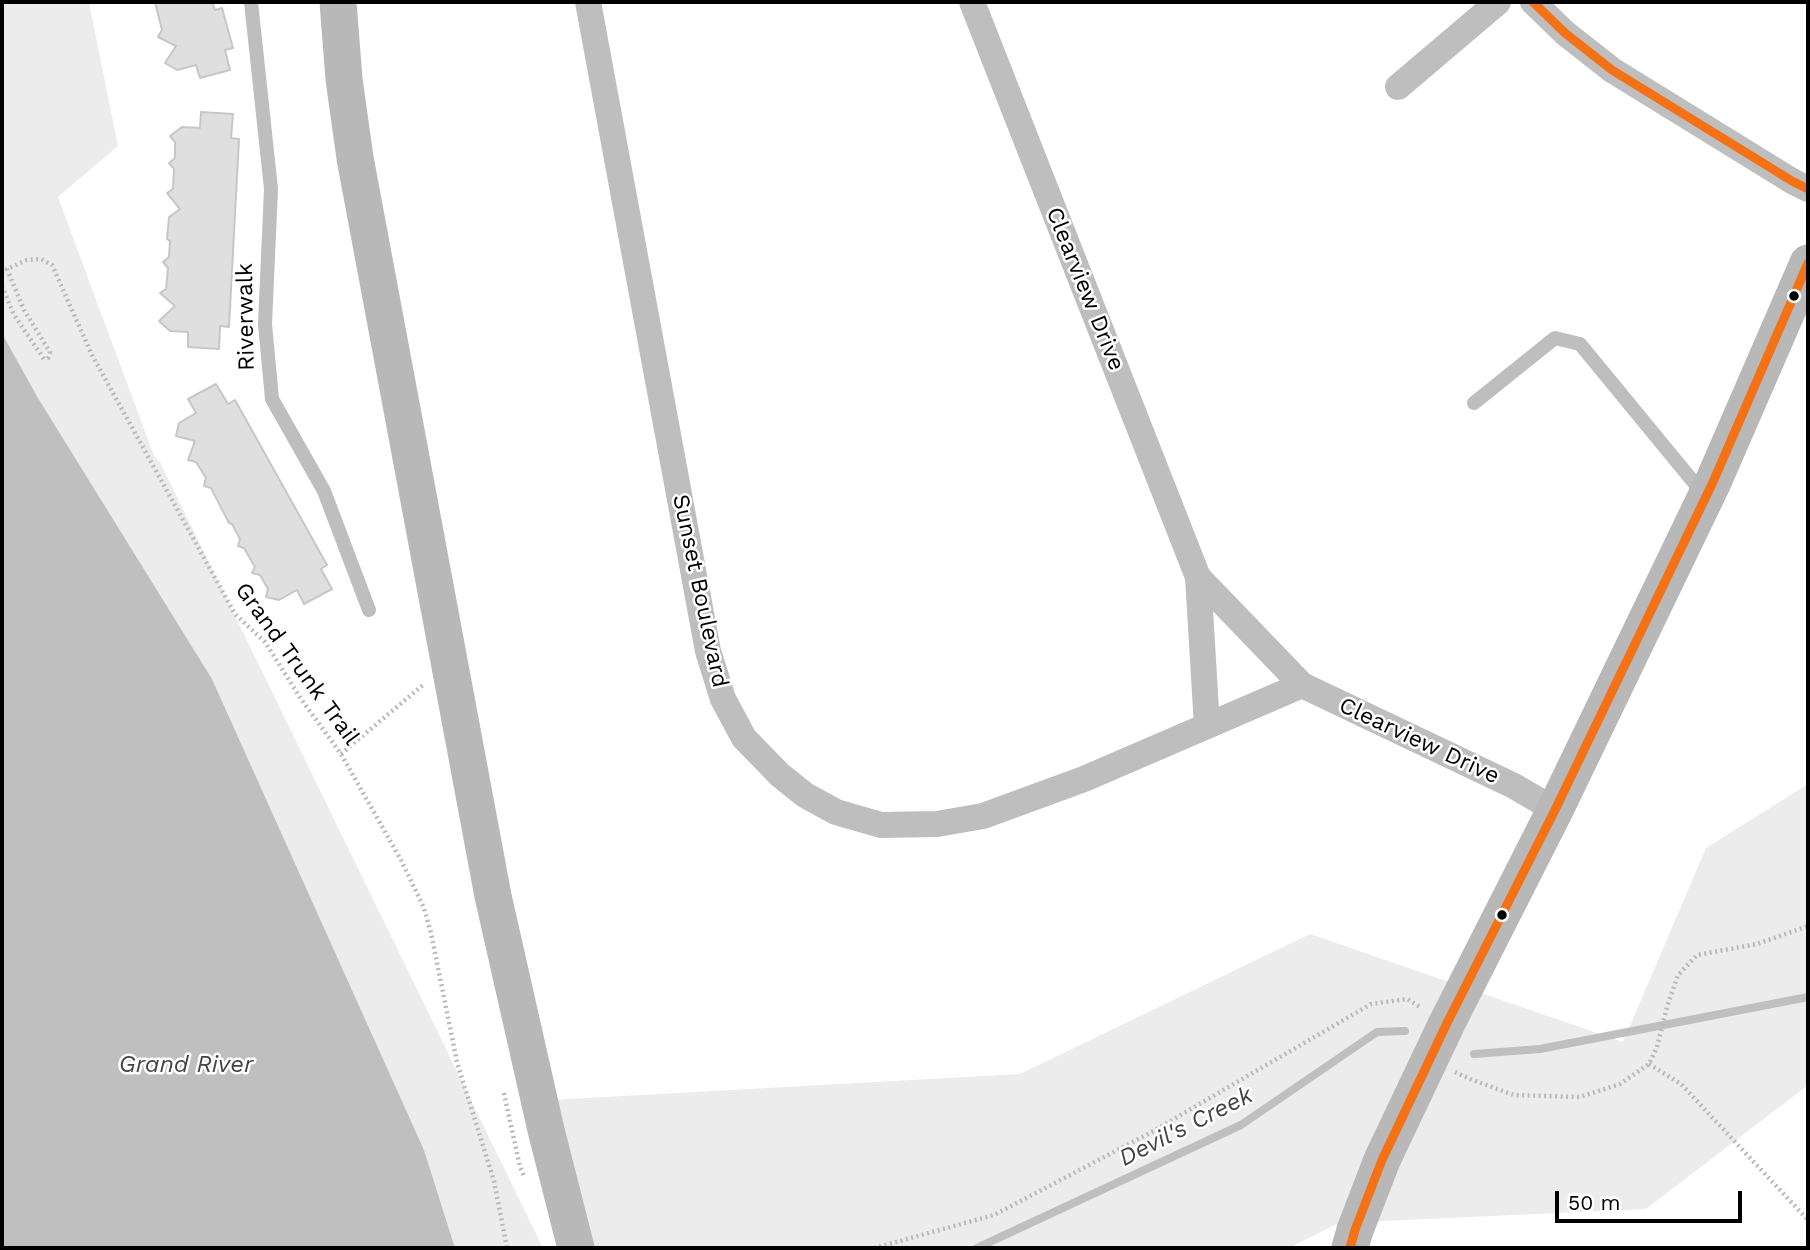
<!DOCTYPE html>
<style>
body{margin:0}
#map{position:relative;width:1810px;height:1250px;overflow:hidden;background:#fff;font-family:"Work Sans",sans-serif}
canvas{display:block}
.frame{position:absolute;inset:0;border:4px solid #000;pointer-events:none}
.scale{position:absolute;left:1555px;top:1191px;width:187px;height:32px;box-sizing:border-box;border:4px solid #000;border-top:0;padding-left:9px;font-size:21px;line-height:24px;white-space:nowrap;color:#000;-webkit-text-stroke:5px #fff;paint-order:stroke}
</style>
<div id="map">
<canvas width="1810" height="1250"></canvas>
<div class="frame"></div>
<div class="scale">50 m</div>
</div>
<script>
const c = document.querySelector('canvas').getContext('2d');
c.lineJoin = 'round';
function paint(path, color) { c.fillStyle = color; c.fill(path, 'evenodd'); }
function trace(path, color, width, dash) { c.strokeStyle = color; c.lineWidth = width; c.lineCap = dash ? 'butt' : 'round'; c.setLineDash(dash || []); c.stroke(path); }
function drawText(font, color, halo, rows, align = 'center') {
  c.font = font + ' "Work Sans",sans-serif'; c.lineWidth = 5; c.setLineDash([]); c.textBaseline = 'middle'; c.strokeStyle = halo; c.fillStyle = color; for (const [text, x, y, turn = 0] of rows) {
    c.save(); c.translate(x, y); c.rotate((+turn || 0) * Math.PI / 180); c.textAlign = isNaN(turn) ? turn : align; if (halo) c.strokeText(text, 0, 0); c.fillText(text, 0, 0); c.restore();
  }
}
const green = new Path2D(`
 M 2,2 L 89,2 L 118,146 L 58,197 L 154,456 L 160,462 L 543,1248 L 455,1248 L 424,1150 L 212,679 L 38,398 L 3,335 Z
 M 1808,784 L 1808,1085 L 1646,1209 L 1339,1223 L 1289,1248 L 592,1248 L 550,1100 L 1020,1074 L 1310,934 L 1623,1042 L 1706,848 Z`);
const water = new Path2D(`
 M 2,317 L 4,321 L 3,335 L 38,398 L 212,679 L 424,1150 L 455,1248 L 2,1248 Z`);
const stream = new Path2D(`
 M 1474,1054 L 1540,1049 L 1808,997
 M 977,1248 L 1241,1125 L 1377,1032 L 1405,1031`);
const building = new Path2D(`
 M 155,2 L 212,2 L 215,10 L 222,8 L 233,48 L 225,50 L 230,70 L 200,78 L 196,65 L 177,70 L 165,63 L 176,46 L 158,37 L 162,30 Z
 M 201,112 L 233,114 L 231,138 L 239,139 L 229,327 L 220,326 L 219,349 L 188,347 L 188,332 L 170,331 L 159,321 L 175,306 L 160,293 L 166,289 L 168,268 L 163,262 L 169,257 L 170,241 L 167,239 L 169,217 L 180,209 L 167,193 L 173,189 L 174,169 L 169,163 L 175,158 L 175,142 L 170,136 L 182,127 L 200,128 Z
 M 216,384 L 228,404 L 235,400 L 327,565 L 321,569 L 332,589 L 304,604 L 297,590 L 279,600 L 266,597 L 268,589 L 260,575 L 252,573 L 255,567 L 244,548 L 238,546 L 240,539 L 232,524 L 229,523 L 211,488 L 204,486 L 206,478 L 196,462 L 188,460 L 195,441 L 176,436 L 179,423 L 196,413 L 188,399 Z`);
const path = new Path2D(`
 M 2,286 L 14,315 L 44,359 L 48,358 L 50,352 L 24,310 L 7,269 L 27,260 L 41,259 L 52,265 L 92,355 L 235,614 L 265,642 L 301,699 L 341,754 L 401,860 L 424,908 L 431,933 L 457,1062 L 494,1181 L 507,1248
 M 341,754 L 423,685
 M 1649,1064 L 1681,1084 L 1808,1220
 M 1455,1072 L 1470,1079 L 1514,1095 L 1580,1097 L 1620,1084 L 1649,1064 L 1657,1047 L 1667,1007 L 1678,975 L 1697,955 L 1757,944 L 1808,926
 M 504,1093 L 520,1167 L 524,1176
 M 874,1248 L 994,1215 L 1148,1134 L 1371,1004 L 1407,999 L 1422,1008`);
const lane = new Path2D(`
 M 251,2 L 271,189 L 265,324 L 272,399 L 324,491 L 369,610
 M 1474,403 L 1555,338 L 1580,344 L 1705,496`);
const street = new Path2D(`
 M 588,2 L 708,651 L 723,699 L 744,738 L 780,775 L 805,795 L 836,812 L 881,825 L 937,824 L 983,816 L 1084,779 L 1302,685
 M 972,2 L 1198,577 L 1207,726
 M 1533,2 L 1565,33 L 1612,70 L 1792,181 L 1808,189
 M 1398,87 L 1498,2
 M 1198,577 L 1302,685 L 1514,786 L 1555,810`);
const secondary = new Path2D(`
 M 338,2 L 344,79 L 355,158 L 493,896 L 546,1130 L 576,1248
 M 1350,1248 L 1355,1230 L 1382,1160 L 1447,1023 L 1555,810 L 1713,482 L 1808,263`);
const bus1 = new Path2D(`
 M 1533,2 L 1565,33 L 1612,70 L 1792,181 L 1808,189
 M 1350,1248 L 1355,1230 L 1382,1160 L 1447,1023 L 1555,810 L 1713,482 L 1808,263`);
const markers = [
 [1794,296,6,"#000"],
 [1502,915,6,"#000"]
];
const streetNames = [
 ["Clearview Drive",1085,289,68],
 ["Riverwalk",246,317,-91],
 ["Sunset Boulevard",700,591,78],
 ["Grand Trunk Trail",297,664,54],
 ["Clearview Drive",1419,741,25]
];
const waterNames = [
 ["Grand River",186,1065],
 ["Devil's Creek",1186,1127,-27]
];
paint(green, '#ececec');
paint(water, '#bfbfbf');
trace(stream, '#bfbfbf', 8);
paint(building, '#dfdfdf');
trace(building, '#c7c7c7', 2);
trace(path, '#b9b9b9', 4.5, [2, 3.5]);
trace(lane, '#bebebe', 14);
trace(street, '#bebebe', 26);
trace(secondary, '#b8b8b8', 37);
trace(bus1, '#f47116', 9);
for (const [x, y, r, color] of markers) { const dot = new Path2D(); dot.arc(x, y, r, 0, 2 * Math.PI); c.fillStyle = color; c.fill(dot); trace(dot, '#fff', 2.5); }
drawText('23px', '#000', '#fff', streetNames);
drawText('italic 24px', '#444', '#fff', waterNames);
</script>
